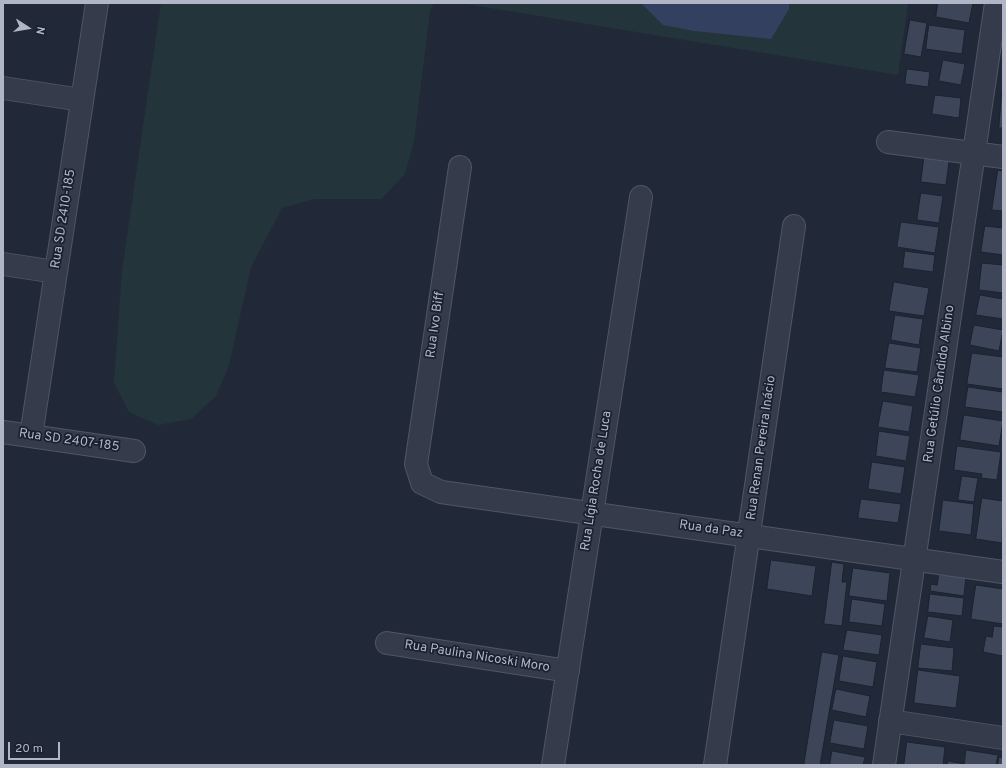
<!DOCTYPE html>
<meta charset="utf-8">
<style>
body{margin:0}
#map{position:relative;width:1006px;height:768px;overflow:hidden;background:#212939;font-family:Overpass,sans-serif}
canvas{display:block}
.frame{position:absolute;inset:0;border:4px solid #b0b6c6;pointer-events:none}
.north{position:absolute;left:8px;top:8px;width:40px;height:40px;-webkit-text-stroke:3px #1a202e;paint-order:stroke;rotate:102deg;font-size:11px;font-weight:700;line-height:16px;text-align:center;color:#b0b6c6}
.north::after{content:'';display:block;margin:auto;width:14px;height:18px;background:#b0b6c6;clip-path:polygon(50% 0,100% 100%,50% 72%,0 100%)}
.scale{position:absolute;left:8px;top:742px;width:52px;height:18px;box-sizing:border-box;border:2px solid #b0b6c6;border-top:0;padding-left:5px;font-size:12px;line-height:14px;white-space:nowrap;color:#b0b6c6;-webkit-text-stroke:3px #1a202e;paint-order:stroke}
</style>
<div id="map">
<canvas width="1006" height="768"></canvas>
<div class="frame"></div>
<div class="north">N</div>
<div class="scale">20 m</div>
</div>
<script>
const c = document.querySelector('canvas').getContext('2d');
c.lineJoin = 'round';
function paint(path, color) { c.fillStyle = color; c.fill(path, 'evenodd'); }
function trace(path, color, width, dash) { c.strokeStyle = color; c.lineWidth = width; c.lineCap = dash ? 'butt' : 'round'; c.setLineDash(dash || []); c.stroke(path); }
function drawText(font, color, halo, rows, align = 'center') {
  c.font = font + ' Overpass,sans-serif'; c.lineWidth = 3.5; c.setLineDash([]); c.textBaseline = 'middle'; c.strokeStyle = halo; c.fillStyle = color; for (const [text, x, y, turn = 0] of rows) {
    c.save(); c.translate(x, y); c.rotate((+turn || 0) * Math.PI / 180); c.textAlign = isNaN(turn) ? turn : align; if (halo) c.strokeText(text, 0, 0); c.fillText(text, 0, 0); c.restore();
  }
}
const green = new Path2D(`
 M 161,3 L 434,3 L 430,11 L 414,141 L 405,174 L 381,199 L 314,199 L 282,208 L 251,267 L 229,365 L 216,396 L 191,419 L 158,425 L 129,412 L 114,383 L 122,271 Z
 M 467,3 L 908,3 L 898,75 L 466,4 Z`);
const water = new Path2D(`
 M 641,3 L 789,3 L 789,9 L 771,39 L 694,31 L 663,25 Z`);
const building = new Path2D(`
 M 938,3 L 973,3 L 969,23 L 936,17 Z
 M 910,20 L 927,23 L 921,57 L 904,54 Z
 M 929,25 L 965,30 L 962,54 L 926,49 Z
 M 943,60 L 965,64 L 961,85 L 939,81 Z
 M 907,69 L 930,72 L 928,87 L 905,84 Z
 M 1002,92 L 1003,92 L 1003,128 L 999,128 Z
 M 935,95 L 961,98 L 959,118 L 932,114 Z
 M 925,150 L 950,154 L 946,185 L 921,182 Z
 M 998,170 L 1003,171 L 1003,211 L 992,210 Z
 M 921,193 L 943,196 L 939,223 L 917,220 Z
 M 901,222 L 939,227 L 935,253 L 897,247 Z
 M 985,226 L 1003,228 L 1003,255 L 981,252 Z
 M 905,251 L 935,255 L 933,272 L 903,268 Z
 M 982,263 L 1003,265 L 1003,293 L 979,290 Z
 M 894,282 L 929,288 L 924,316 L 889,311 Z
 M 980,295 L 1003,299 L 1003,319 L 976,315 Z
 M 895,315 L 923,319 L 919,345 L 891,340 Z
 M 974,325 L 1003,330 L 999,351 L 970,345 Z
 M 889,343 L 921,348 L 917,372 L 885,368 Z
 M 972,353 L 1003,357 L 1003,389 L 967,384 Z
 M 884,370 L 919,375 L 915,397 L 881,392 Z
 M 968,387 L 1003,392 L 1003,412 L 965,407 Z
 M 883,401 L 913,406 L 909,432 L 878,427 Z
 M 964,415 L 1003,421 L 999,446 L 960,440 Z
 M 879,431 L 910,436 L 906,461 L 876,456 Z
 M 957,446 L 1001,452 L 997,480 L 981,478 L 982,474 L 954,470 Z
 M 872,462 L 905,467 L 901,494 L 868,489 Z
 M 962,476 L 978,478 L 974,502 L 958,500 Z
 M 982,498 L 1003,501 L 1002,543 L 976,539 Z
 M 861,499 L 901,504 L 898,523 L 858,518 Z
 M 943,500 L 974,504 L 971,535 L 939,531 Z
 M 771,560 L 816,566 L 812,596 L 767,589 Z
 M 832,562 L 844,564 L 842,582 L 847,582 L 842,626 L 824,624 Z
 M 853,568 L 890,573 L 887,601 L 849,596 Z
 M 939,573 L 966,576 L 964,596 L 930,591 L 931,584 L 937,585 Z
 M 976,585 L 1003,589 L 1003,624 L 971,619 Z
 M 930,594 L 964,598 L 962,616 L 928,612 Z
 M 852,599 L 885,604 L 882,626 L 849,622 Z
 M 928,616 L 953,620 L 950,642 L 924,638 Z
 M 994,626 L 1003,627 L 1003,656 L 983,652 L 986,636 L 992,637 Z
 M 847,630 L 882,635 L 879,655 L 843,650 Z
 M 921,644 L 954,648 L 952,671 L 918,668 Z
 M 822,652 L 839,655 L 820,765 L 804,765 Z
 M 843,656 L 877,662 L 873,687 L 839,681 Z
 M 918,670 L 960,676 L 956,708 L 914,703 Z
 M 836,689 L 870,696 L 866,717 L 832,710 Z
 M 834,720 L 868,726 L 864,749 L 830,743 Z
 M 907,742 L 945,747 L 943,765 L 904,765 Z
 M 966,750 L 998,755 L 996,765 L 947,765 L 948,761 L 964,764 Z
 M 832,751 L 865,757 L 863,765 L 830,765 Z
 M 999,757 L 1003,758 L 1003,765 L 998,765 Z`);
const minor = new Path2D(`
 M 3,88 L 82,100
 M 888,142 L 1003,157
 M 460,167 L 416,464 L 422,483 L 441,492 L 1003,572
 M 3,264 L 56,272
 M 3,432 L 134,451
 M 31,436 L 97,3
 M 387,643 L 568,671
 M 890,721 L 1003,738
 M 553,765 L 641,197
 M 715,765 L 794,226
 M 884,765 L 996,3`);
const streetNames = [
 ["Rua SD 2410-185",64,219,-81],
 ["Rua Ivo Biff",436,325,-82],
 ["Rua Getúlio Cândido Albino",940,384,-82],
 ["Rua SD 2407-185",69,441,8],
 ["Rua Renan Pereira Inácio",762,448,-82],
 ["Rua Lígia Rocha de Luca",597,481,-81],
 ["Rua da Paz",711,530,8],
 ["Rua Paulina Nicoski Moro",477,657,9]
];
paint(green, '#23353a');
paint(water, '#33405f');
paint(building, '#3d4659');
trace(building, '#1c2230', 1);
trace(minor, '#505664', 24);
trace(minor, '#353b4a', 22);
drawText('13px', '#b0b6c6', '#1a202e', streetNames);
</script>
